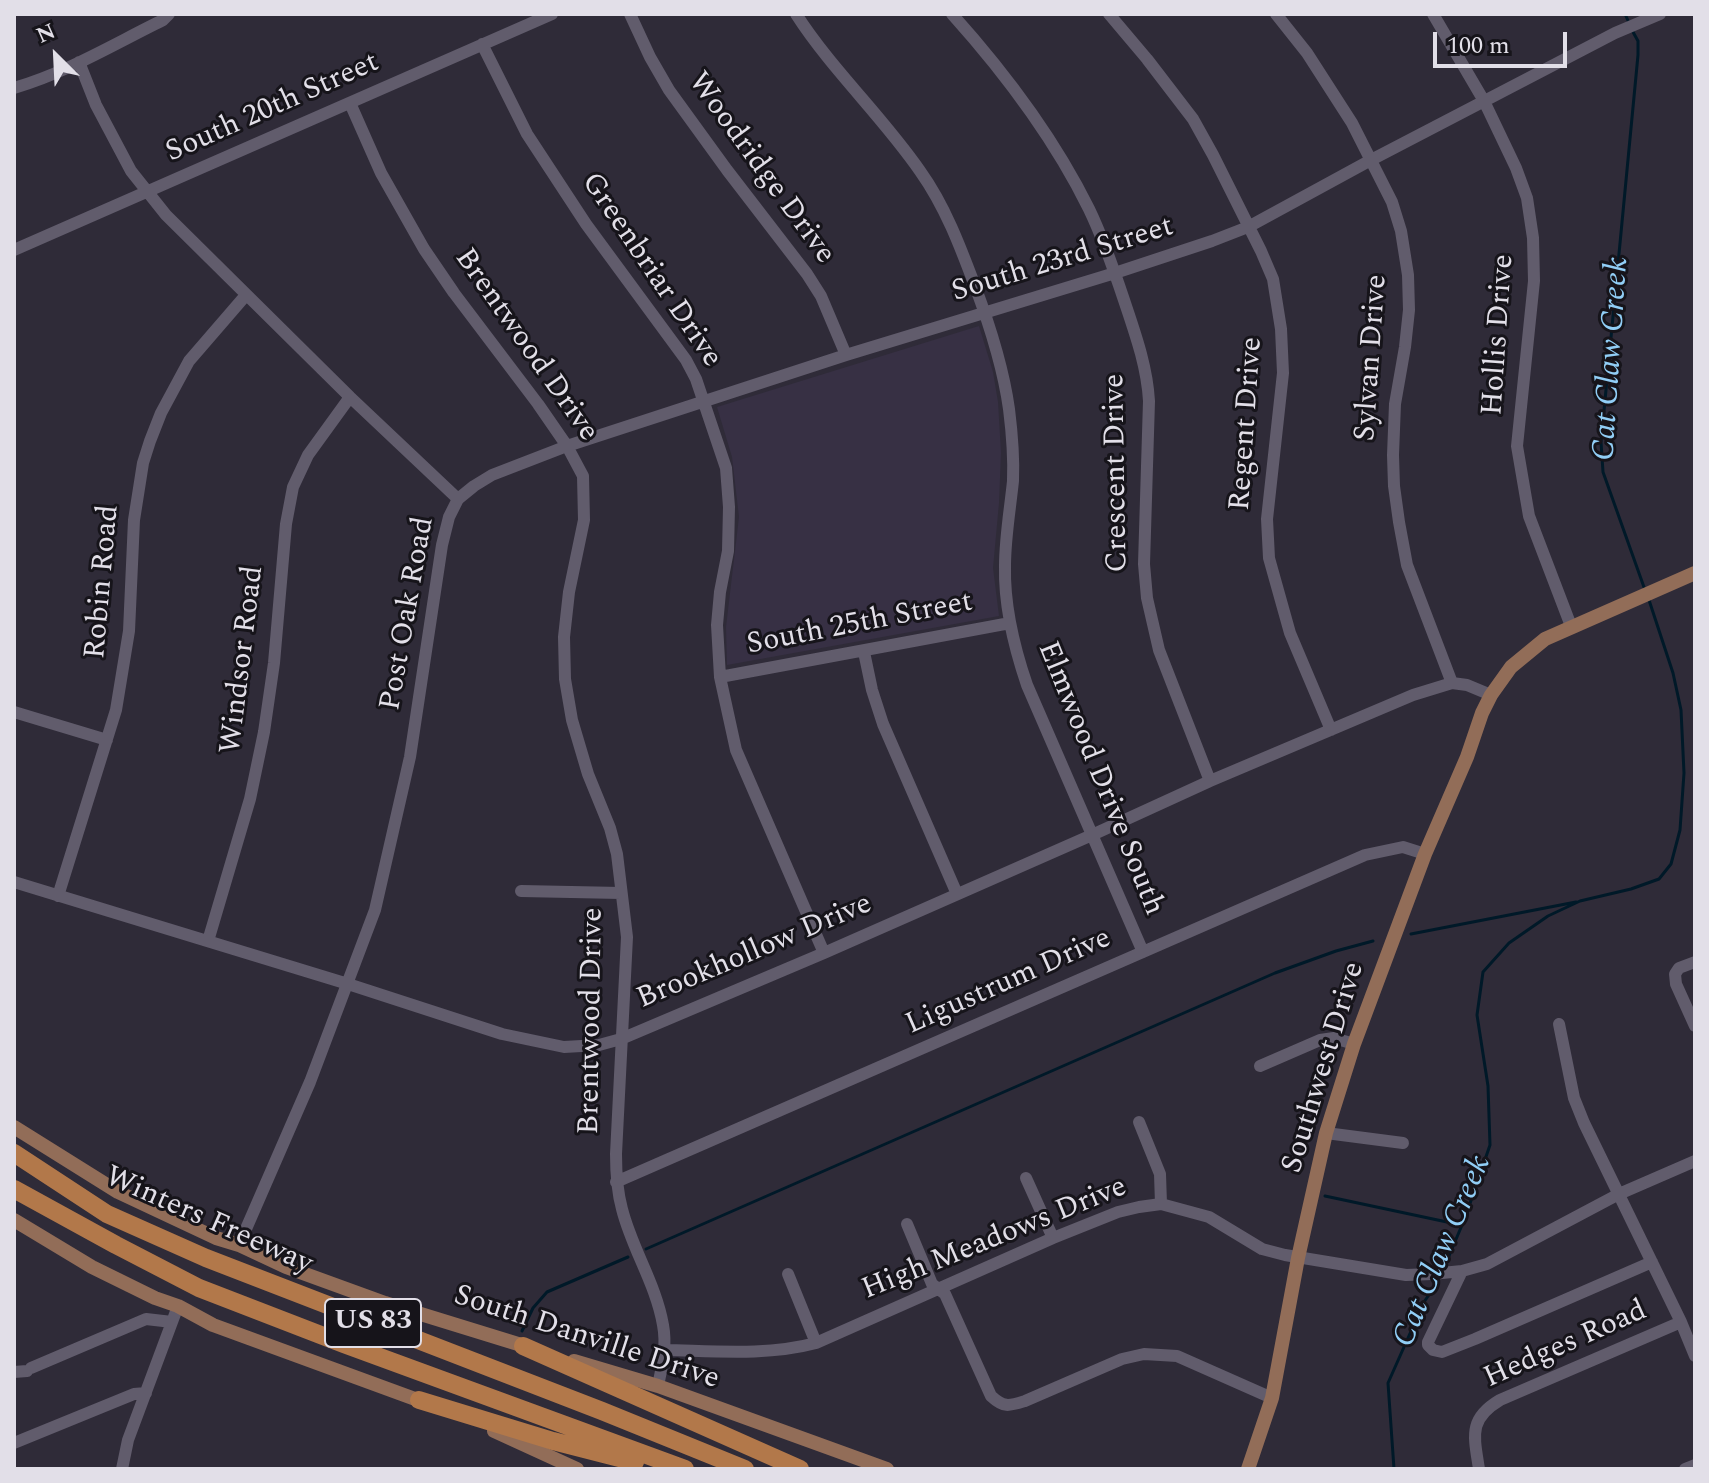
<!DOCTYPE html>
<style>
body{margin:0}
#map{position:relative;width:1709px;height:1483px;overflow:hidden;background:#2f2b38;font-family:Spectral,serif}
canvas{display:block}
.frame{position:absolute;inset:0;border:16px solid #e2dfe8;pointer-events:none}
.north{position:absolute;left:16px;top:16px;width:80px;height:80px;-webkit-text-stroke:6px #16141a;paint-order:stroke;rotate:336deg;font-size:22px;font-weight:700;line-height:32px;text-align:center;color:#e2dfe8}
.north::after{content:'';display:block;margin:auto;width:28px;height:36px;background:#e2dfe8;clip-path:polygon(50% 0,100% 100%,50% 72%,0 100%)}
.scale{position:absolute;left:1433px;top:32px;width:134px;height:36px;box-sizing:border-box;border:4px solid #e2dfe8;border-top:0;padding-left:10px;font-size:24px;line-height:28px;white-space:nowrap;color:#e2dfe8;-webkit-text-stroke:6px #16141a;paint-order:stroke}
</style>
<div id="map">
<canvas width="1709" height="1483"></canvas>
<div class="frame"></div>
<div class="north">N</div>
<div class="scale">100 m</div>
</div>
<script>
const c = document.querySelector('canvas').getContext('2d');
c.lineJoin = 'round';
function paint(path, color) { c.fillStyle = color; c.fill(path, 'evenodd'); }
function trace(path, color, width, dash) { c.strokeStyle = color; c.lineWidth = width; c.lineCap = dash ? 'butt' : 'round'; c.setLineDash(dash || []); c.stroke(path); }
function drawText(font, color, halo, rows, align = 'center') {
  c.font = font + ' Spectral,serif'; c.lineWidth = 6; c.setLineDash([]); c.textBaseline = 'middle'; c.strokeStyle = halo; c.fillStyle = color; for (const [text, x, y, turn = 0] of rows) {
    c.save(); c.translate(x, y); c.rotate((+turn || 0) * Math.PI / 180); c.textAlign = isNaN(turn) ? turn : align; if (halo) c.strokeText(text, 0, 0); c.fillText(text, 0, 0); c.restore();
  }
}
const built = new Path2D(`
 M 979,326 L 993,372 L 998,402 L 1001,453 L 999,503 L 993,568 L 999,616 L 727,665 L 726,627 L 739,517 L 732,457 L 717,407 Z`);
const stream = new Path2D(`
 M 1625,14 L 1630,25
 M 1633,32 L 1638,41 L 1638,55 L 1601,442 L 1603,472 L 1645,590
 M 1411,934 L 1576,902
 M 1325,1196 L 1461,1225
 M 646,1249 L 1275,973 L 1336,951 L 1373,941
 M 1443,1270 L 1465,1218 L 1490,1145 L 1488,1086 L 1477,1015 L 1483,972 L 1509,943 L 1548,916 L 1580,901 L 1631,889 L 1659,879 L 1671,864 L 1680,830 L 1684,773 L 1681,710 L 1673,673 L 1648,597
 M 522,1331 L 533,1308 L 547,1292 L 628,1257
 M 1394,1469 L 1388,1383 L 1424,1302 L 1435,1286 L 1439,1277`);
const minor = new Path2D(`
 M 630,14 L 650,57 L 669,90 L 727,170 L 807,274 L 821,296 L 846,355
 M 796,14 C 832,70 882,116 920,171 C 945,206 960,246 975,286 C 990,326 1003,366 1009,409 C 1012,433 1014,457 1013,481 C 1010,510 1005,538 1005,566 C 1004,607 1014,647 1027,685 L 1143,952
 M 952,14 C 1005,73 1054,138 1089,209 C 1103,238 1114,270 1124,300 C 1135,333 1147,366 1149,401 L 1144,564 L 1147,598 L 1159,650 L 1210,781
 M 1109,14 L 1147,59 L 1193,119 L 1213,155 L 1261,251 L 1273,279 L 1281,329 L 1283,373 L 1267,519 L 1269,558 L 1290,633 L 1331,730
 M 1276,14 L 1307,53 L 1352,123 L 1392,202 L 1401,231 L 1408,275 L 1409,310 L 1405,347 L 1395,404 L 1393,455 L 1394,486 L 1399,522 L 1407,565 L 1452,683
 M 1433,14 L 1484,101 L 1516,168 L 1527,198 L 1533,238 L 1534,281 L 1517,446 L 1529,516 L 1571,626
 M 482,44 L 527,134 L 586,224 L 686,360 L 696,379 L 726,468 L 729,507 L 728,551 L 720,592 L 717,625 L 720,677 L 736,750 L 824,953
 M 79,62 L 96,105 L 131,171 L 166,215 L 350,397 L 458,499
 M 14,88 C 66,73 114,44 163,20 L 169,14
 M 350,103 L 381,173 L 424,249 L 454,293 L 538,404 L 567,446 L 583,476 L 584,520 L 569,592 L 564,637 L 565,679 L 572,720 L 588,774 L 610,828 L 617,854 L 627,937 L 616,1154 C 616,1173 617,1191 622,1209 C 632,1249 656,1284 663,1325 C 667,1346 662,1366 658,1386
 M 14,250 L 552,14
 M 864,652 L 872,690 L 883,724 L 957,894
 M 720,677 L 1010,623
 M 14,712 L 107,740
 M 14,882 L 348,984 L 502,1034 L 564,1047 L 599,1045 L 621,1039 L 824,953 L 1092,835 L 1210,781 L 1413,695 L 1452,683 L 1467,685 L 1491,695
 M 521,891 L 621,893
 M 58,896 L 116,710 L 129,631 L 134,520 L 143,463 L 150,441 L 161,413 L 189,361 L 246,295
 M 208,941 L 250,799 L 264,732 L 274,663 L 286,524 L 293,487 L 308,455 L 350,397
 M 1559,1024 L 1574,1098 L 1584,1123 L 1681,1322
 M 1695,1026 L 1676,984 L 1675,974 L 1679,968 L 1695,962
 M 1260,1066 L 1320,1040 L 1334,1038 L 1354,1044
 M 1139,1122 L 1160,1174 L 1161,1204
 M 1326,1133 L 1403,1143
 M 1026,1178 L 1053,1238
 M 616,1182 L 1365,855 L 1403,847 L 1425,854
 M 907,1224 L 932,1284 L 945,1294 L 991,1396 C 1004,1408 1009,1406 1025,1401 L 1122,1359 L 1144,1354 L 1177,1356 L 1272,1398
 M 239,1245 L 310,1082 L 375,910 L 410,757 L 442,545 L 449,517 L 458,499 L 474,486 L 492,475 L 567,446 L 846,355 L 1115,273 L 1212,241 L 1248,227 L 1371,160 L 1615,33 L 1660,14
 M 1462,1271 L 1428,1342 L 1428,1345 L 1433,1350 L 1442,1352 L 1475,1339 L 1652,1262
 M 788,1274 L 816,1343
 M 665,1350 C 715,1351 767,1356 816,1343 L 1053,1238 L 1118,1212 L 1139,1207 L 1161,1204 L 1209,1217 L 1262,1249 L 1285,1255 L 1406,1275 L 1432,1274 L 1462,1271 L 1487,1264 L 1619,1194 L 1695,1161
 M 31,1368 L 146,1319 L 172,1322
 M 14,1372 L 27,1371
 M 14,1443 L 134,1394 L 146,1393
 M 122,1469 L 128,1440 L 178,1306
 M 1479,1469 C 1474,1436 1468,1419 1500,1400 L 1681,1322 L 1695,1356
 M 1685,1469 L 1695,1465`);
const major = new Path2D(`
 M 14,1127 L 118,1192 L 216,1238 L 239,1245 L 286,1267 L 385,1303 L 531,1348
 M 14,1220 L 92,1267 L 155,1298 L 178,1306 L 213,1325 L 426,1403
 M 574,1361 L 658,1386 L 887,1469
 M 494,1431 L 577,1469
 M 1248,1469 L 1272,1398 L 1298,1258 L 1326,1133 L 1354,1044 L 1425,854 L 1467,757 L 1482,713 L 1491,695 L 1511,667 L 1545,639 L 1695,573`);
const highway = new Path2D(`
 M 14,1153 L 107,1214 L 206,1258 L 602,1411 L 745,1469
 M 14,1189 L 116,1245 L 199,1288 L 344,1344 L 685,1469
 M 523,1346 L 800,1469
 M 419,1400 L 553,1441 L 635,1462`);
const shields = [
 [373,1323,96]
];
const shieldNames = [
 ["US 83",373,1323]
];
const streetNames = [
 ["South 20th Street",273,109,-24],
 ["Woodridge Drive",760,169,54],
 ["South 23rd Street",1063,261,-17],
 ["Greenbriar Drive",650,271,56],
 ["Hollis Drive",1500,335,-86],
 ["Brentwood Drive",525,346,55],
 ["Sylvan Drive",1373,358,-86],
 ["Regent Drive",1248,424,-86],
 ["Crescent Drive",1118,473,-91],
 ["Robin Road",104,582,-85],
 ["Post Oak Road",409,614,-80],
 ["South 25th Street",860,625,-11],
 ["Windsor Road",244,660,-83],
 ["Elmwood Drive South",1099,779,68],
 ["Brookhollow Drive",755,953,-23],
 ["Ligustrum Drive",1009,983,-24],
 ["Brentwood Drive",593,1021,-89],
 ["Southwest Drive",1325,1068,-73],
 ["Winters Freeway",208,1222,24],
 ["High Meadows Drive",995,1240,-22],
 ["South Danville Drive",586,1339,18],
 ["Hedges Road",1566,1346,-24]
];
const waterNames = [
 ["Cat Claw Creek",1613,359,-86],
 ["Cat Claw Creek",1444,1252,-67]
];
paint(built, '#373044');
trace(stream, '#001928', 3);
trace(minor, '#615c6c', 12);
trace(major, '#926d58', 14);
trace(highway, '#b2784a', 18);
for (const [x, y, w] of shields) { const box = new Path2D(); box.roundRect(x - w / 2, y - 24, w, 48, 6); c.fillStyle = '#16141a'; c.fill(box); trace(box, '#e2dfe8', 2); }
drawText('bold 28px', '#e2dfe8', null, shieldNames);
drawText('30px', '#e2dfe8', '#16141a', streetNames);
drawText('italic 32px', '#91cef6', '#16141a', waterNames);
</script>
